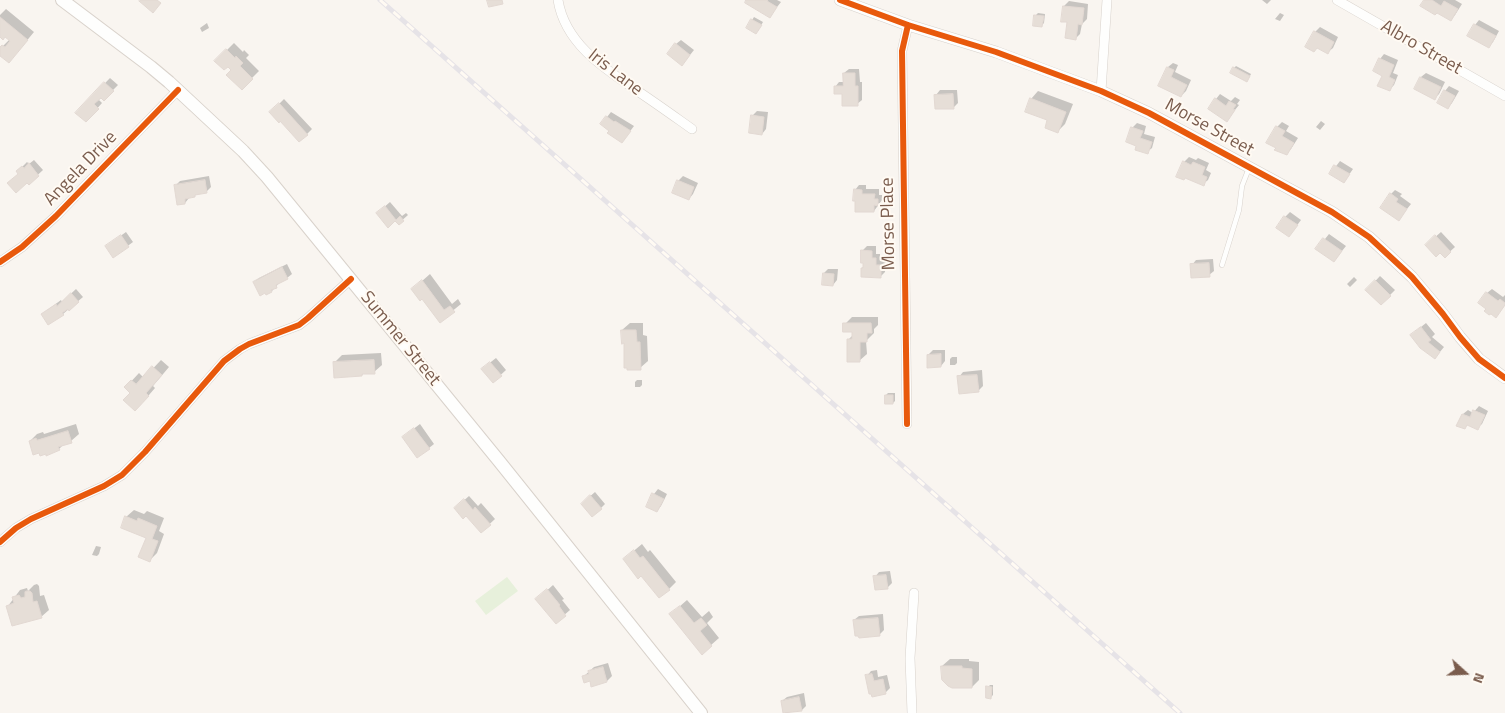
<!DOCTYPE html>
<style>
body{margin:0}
#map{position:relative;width:1505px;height:713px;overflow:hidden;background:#f9f5f0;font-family:"Titillium Web",sans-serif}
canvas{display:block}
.north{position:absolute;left:1440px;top:648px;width:50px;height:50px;-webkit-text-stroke:4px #fffaf3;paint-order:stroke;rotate:110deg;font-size:14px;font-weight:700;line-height:20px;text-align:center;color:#7a5c4d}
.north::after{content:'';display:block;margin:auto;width:18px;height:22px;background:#7a5c4d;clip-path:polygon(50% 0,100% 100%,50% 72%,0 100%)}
</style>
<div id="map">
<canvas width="1505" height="713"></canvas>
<div class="north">N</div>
</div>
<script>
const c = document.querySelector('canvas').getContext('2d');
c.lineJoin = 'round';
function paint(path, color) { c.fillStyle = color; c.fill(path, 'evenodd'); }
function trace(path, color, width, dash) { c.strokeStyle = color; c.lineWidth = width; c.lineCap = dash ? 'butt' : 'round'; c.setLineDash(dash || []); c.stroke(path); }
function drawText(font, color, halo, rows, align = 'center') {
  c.font = font + ' "Titillium Web",sans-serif'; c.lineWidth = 4; c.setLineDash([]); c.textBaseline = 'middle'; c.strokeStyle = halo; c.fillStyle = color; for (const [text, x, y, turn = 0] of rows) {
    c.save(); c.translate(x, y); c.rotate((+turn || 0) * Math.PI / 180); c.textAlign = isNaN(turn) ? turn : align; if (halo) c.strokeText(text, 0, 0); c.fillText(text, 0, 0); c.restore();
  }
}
const green = new Path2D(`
 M 507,577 L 518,591 L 486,615 L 475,601 Z`);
const shadow = new Path2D(`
 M 748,0 L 777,0 L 781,2 L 770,16 Z
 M 1262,0 L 1271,0 L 1267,4 Z
 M 1425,0 L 1455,0 L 1462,4 L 1455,15 L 1451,20 Z
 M 1069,1 L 1088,4 L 1087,19 L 1082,24 L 1080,34 L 1076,38 L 1068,21 L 1062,21 L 1064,6 Z
 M 6,9 L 34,32 L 9,62 L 0,54 L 0,49 L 10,39 L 6,36 L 0,35 L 0,15 Z
 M 1038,13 L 1045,14 L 1044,23 L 1042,25 L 1036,15 Z
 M 1280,13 L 1284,15 L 1280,21 L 1275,19 Z
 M 754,17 L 763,22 L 758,31 L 747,28 Z
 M 1479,20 L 1499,31 L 1493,42 L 1488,47 L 1475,25 Z
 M 207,23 L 209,28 L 202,32 L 200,28 Z
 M 1320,27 L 1338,37 L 1333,48 L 1328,52 L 1315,32 Z
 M 681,40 L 694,50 L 686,60 L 676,44 Z
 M 234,43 L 243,52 L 244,50 L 249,55 L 246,58 L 259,71 L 242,88 L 233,70 L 228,65 L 216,61 Z
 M 1384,54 L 1398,60 L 1393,73 L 1398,75 L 1394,85 L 1389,90 L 1384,75 L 1380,59 Z
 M 1173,63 L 1178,65 L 1175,72 L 1191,80 L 1186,91 L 1181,96 L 1159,85 L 1168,67 Z
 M 1236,66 L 1251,74 L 1249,78 L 1234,68 Z
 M 849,69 L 859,69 L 860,82 L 862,82 L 862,100 L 857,104 L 835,87 L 839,82 L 844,82 L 844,73 Z
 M 1426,73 L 1445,82 L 1439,94 L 1435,98 L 1416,89 L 1421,77 Z
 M 110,78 L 118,85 L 104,99 L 101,96 L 98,99 L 102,103 L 86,121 L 77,112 Z
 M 1449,86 L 1459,91 L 1452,103 L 1448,108 L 1445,91 Z
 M 940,90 L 957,90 L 958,103 L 953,108 L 936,95 Z
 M 1038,91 L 1073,104 L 1065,124 L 1058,131 L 1031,99 Z
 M 1220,94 L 1231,101 L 1235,97 L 1240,100 L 1237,104 L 1239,105 L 1227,120 L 1216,99 Z
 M 284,99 L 312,129 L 300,141 L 280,119 L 271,112 Z
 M 757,111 L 768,112 L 766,129 L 762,134 L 752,116 Z
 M 611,112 L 634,126 L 622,142 L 610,131 L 607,117 Z
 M 1321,121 L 1325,124 L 1320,130 L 1316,127 Z
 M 1282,122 L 1289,126 L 1286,131 L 1298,138 L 1291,149 L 1286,154 L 1268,142 L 1277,127 Z
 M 1137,123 L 1146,126 L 1144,134 L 1155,137 L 1152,148 L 1147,152 L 1138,145 L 1132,128 Z
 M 1189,157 L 1196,160 L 1198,158 L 1209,163 L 1206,170 L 1211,173 L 1208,180 L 1203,184 L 1184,162 Z
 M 34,160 L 43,170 L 29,183 L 19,174 L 22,167 L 27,162 L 29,164 Z
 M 1340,161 L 1353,169 L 1344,182 L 1330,174 Z
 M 209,176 L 211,187 L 206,192 L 197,193 L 194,196 L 189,197 L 189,198 L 185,203 L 176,185 L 180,181 Z
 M 683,176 L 698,183 L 693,194 L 689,199 L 678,181 Z
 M 859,185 L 866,185 L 866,189 L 879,189 L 879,195 L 882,195 L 882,200 L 874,211 L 855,190 Z
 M 1395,190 L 1402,194 L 1400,196 L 1411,204 L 1399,219 L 1391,194 Z
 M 390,202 L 402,216 L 406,213 L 408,215 L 399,223 L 396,219 L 388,226 L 382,209 Z
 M 1290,212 L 1301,220 L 1289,236 L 1285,217 Z
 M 126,232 L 133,242 L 114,256 L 112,242 Z
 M 1441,232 L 1455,247 L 1445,256 L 1440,251 L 1426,245 Z
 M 1329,234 L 1346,246 L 1334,261 L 1317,249 Z
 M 867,246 L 876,246 L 876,254 L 880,254 L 880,261 L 886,261 L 885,272 L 881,276 L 862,268 L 864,266 L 862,251 Z
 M 1213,259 L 1214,271 L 1209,275 L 1192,265 L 1196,260 Z
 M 287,264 L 292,274 L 287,278 L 281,281 L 272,291 L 254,282 L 259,278 Z
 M 828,269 L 838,269 L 837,280 L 833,285 L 824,273 Z
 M 430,274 L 452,304 L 458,299 L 461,304 L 440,321 L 422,298 L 413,289 Z
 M 1380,276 L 1395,290 L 1381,304 L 1367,290 Z
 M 1354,277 L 1357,280 L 1350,287 L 1347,284 Z
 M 76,289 L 83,297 L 63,314 L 42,314 L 61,300 L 62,302 Z
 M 1492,289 L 1503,297 L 1505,295 L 1505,305 L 1500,311 L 1491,312 L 1487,293 Z
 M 852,317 L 878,317 L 878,325 L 874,329 L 874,333 L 866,341 L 867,354 L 859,361 L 849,339 L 853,335 L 853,330 L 845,324 Z
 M 630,323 L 643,323 L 643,335 L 647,336 L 648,361 L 640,368 L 625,342 L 622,330 Z
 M 1426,323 L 1435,334 L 1432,337 L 1444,347 L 1435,358 L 1416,331 Z
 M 933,350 L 945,350 L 945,361 L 941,366 L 928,355 Z
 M 381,353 L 382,365 L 374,372 L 364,373 L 362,375 L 334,363 L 342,355 Z
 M 952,357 L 957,357 L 957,363 L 955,365 L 950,365 L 950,359 Z
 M 496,358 L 506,370 L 493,382 L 487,365 Z
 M 161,360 L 169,367 L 153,386 L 155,388 L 143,402 L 126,387 L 139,373 L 144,378 Z
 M 982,370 L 983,386 L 978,391 L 959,377 L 963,372 Z
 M 637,380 L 642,380 L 642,385 L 640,387 L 635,387 L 635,382 Z
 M 888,393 L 895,393 L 895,401 L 893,403 L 886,395 Z
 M 1479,406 L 1488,411 L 1482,424 L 1477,428 L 1468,424 L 1464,428 L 1458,425 L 1463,414 L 1468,410 L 1473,413 Z
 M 76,424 L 79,434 L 71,441 L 64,444 L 59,449 L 30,441 L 37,434 L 43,432 L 44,434 Z
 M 420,424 L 434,444 L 429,448 L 408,433 Z
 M 658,489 L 667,494 L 661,506 L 657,511 L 647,506 L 654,494 Z
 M 595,492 L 605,504 L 601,508 L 587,499 Z
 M 469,496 L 478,506 L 481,503 L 495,519 L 481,532 L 460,504 Z
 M 134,510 L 144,514 L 147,511 L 164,518 L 159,531 L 164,534 L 157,553 L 150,560 L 148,538 L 126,517 Z
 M 642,544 L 648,552 L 650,550 L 676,582 L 669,589 L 641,575 L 624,559 Z
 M 96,546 L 101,547 L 99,554 L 97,556 L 92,555 Z
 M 890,571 L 892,583 L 887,588 L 875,577 L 879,572 Z
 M 37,584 L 39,586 L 40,596 L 44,595 L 49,610 L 41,617 L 8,606 L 20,590 L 27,588 L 28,591 L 34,585 Z
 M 553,585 L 564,599 L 562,600 L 570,610 L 556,622 L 542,595 Z
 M 687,600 L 702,617 L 709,611 L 713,617 L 707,623 L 719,638 L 702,653 L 671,614 Z
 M 883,614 L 884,630 L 879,635 L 854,620 L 859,616 Z
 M 950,659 L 969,659 L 969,661 L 979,662 L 979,680 L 972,687 L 942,666 Z
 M 608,663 L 612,676 L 607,681 L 592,685 L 591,680 L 583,677 L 594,667 Z
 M 877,670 L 878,677 L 887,675 L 890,688 L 885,693 L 867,676 L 871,671 Z
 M 990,685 L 993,685 L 993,695 L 991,697 L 988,687 Z
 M 804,693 L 806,706 L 802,710 L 785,713 L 782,701 L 787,697 Z`);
const building = new Path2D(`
 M 140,0 L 157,0 L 161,3 L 153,13 L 139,1 Z
 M 487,0 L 502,0 L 503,4 L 489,7 Z
 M 746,0 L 768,0 L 767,1 L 777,7 L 770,18 L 745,3 Z
 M 1424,0 L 1432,0 L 1441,6 L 1444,1 L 1458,9 L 1451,21 L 1437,13 L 1435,15 L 1420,6 Z
 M 1063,6 L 1084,8 L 1082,25 L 1078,24 L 1076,40 L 1065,38 L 1067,22 L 1061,22 Z
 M 1034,15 L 1044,16 L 1042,27 L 1033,26 Z
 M 0,17 L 28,40 L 9,63 L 0,56 L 0,47 L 2,45 L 5,47 L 10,41 L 5,37 L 3,40 L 0,37 Z
 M 751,19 L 762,25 L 756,34 L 746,28 Z
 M 1474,24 L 1496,36 L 1489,48 L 1467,36 Z
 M 1314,31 L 1334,42 L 1328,54 L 1317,48 L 1314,52 L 1305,47 Z
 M 675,43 L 690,55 L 682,66 L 667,54 Z
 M 226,49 L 235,58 L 236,56 L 243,63 L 240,66 L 253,79 L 242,90 L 226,75 L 231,70 L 228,67 L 224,70 L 214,61 Z
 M 1379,58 L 1394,65 L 1389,77 L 1395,80 L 1390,91 L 1377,86 L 1382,76 L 1373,71 Z
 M 1167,67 L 1174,70 L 1171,77 L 1187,85 L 1181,97 L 1158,86 Z
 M 1233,67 L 1250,76 L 1247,82 L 1230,73 Z
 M 843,73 L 855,73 L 855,86 L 858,86 L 858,106 L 842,106 L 842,94 L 834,94 L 834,86 L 843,86 Z
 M 1420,77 L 1441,87 L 1435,100 L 1414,89 Z
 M 104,82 L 114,91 L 104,101 L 101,98 L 94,104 L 99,109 L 86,122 L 75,113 Z
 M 1444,90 L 1455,96 L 1448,109 L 1437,103 Z
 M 953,94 L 954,109 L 935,109 L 934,95 Z
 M 1030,98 L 1066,112 L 1058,133 L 1045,128 L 1047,120 L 1025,112 Z
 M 1215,98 L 1226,106 L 1229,101 L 1236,105 L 1233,109 L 1235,110 L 1227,122 L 1208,109 Z
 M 279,103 L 308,135 L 299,142 L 280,121 L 279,123 L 269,112 Z
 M 751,115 L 764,117 L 762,135 L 749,133 Z
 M 606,116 L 614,122 L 615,121 L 631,131 L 622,143 L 607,133 L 609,131 L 600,124 Z
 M 1276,126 L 1285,131 L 1282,136 L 1294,143 L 1287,155 L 1274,150 L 1276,148 L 1266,143 Z
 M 1131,127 L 1143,131 L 1140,138 L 1152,142 L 1148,154 L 1135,150 L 1136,146 L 1126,142 Z
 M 1183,161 L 1191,165 L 1193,162 L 1205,167 L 1202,175 L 1207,177 L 1204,186 L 1185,178 L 1184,180 L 1176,177 Z
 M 29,163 L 39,176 L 29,185 L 27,183 L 16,193 L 7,183 L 18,174 L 16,171 L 22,166 L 24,168 Z
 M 1334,165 L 1350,174 L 1344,183 L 1329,174 Z
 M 205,180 L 207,193 L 195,195 L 195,197 L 185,199 L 185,204 L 177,205 L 174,185 Z
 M 677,180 L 694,187 L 689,200 L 672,193 Z
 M 854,189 L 862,190 L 862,194 L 875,194 L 874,199 L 878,199 L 878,206 L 874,205 L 874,212 L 855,212 L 855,201 L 853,201 Z
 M 1390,193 L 1398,199 L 1396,202 L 1407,209 L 1399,221 L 1380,208 Z
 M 385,206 L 396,220 L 400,216 L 404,221 L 399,225 L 395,221 L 388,228 L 376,213 Z
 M 1284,216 L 1298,225 L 1289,237 L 1276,228 Z
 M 121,235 L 129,247 L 113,258 L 105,246 Z
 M 1435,235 L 1451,252 L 1445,258 L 1440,253 L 1436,257 L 1425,245 Z
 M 1323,238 L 1342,251 L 1334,262 L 1315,249 Z
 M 861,250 L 872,251 L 872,258 L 876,258 L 876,265 L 881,265 L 881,278 L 861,277 L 861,268 L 863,268 L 863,263 L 861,263 Z
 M 1209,263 L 1210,277 L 1191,278 L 1190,264 Z
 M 282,267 L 288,279 L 276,285 L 277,288 L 271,290 L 272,292 L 266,295 L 265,293 L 260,296 L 253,282 Z
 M 823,273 L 834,274 L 833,286 L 822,285 Z
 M 422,280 L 444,310 L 450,306 L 455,312 L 440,323 L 422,299 L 420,301 L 411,289 Z
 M 1375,280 L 1391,296 L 1381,305 L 1365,290 Z
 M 1486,292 L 1498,301 L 1500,299 L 1505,303 L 1505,305 L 1496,318 L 1491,314 L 1489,315 L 1484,311 L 1486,309 L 1478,303 Z
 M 71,293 L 79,302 L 69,311 L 68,309 L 62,313 L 64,315 L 48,325 L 41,314 L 56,304 L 57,306 Z
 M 843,323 L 871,323 L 872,333 L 867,333 L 867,342 L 860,342 L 860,362 L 847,362 L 847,339 L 852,339 L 852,332 L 843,332 Z
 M 1421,327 L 1431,340 L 1428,342 L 1440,352 L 1435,359 L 1420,348 L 1410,335 Z
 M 621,330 L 636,330 L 637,342 L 640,342 L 641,370 L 627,370 L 627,368 L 624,368 L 624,343 L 622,344 Z
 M 941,354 L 941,367 L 927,368 L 927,355 Z
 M 374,360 L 375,374 L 362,374 L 362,376 L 334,378 L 333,362 Z
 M 490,362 L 502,376 L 493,383 L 481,369 Z
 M 152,366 L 162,375 L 146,393 L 149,396 L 135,411 L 123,400 L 130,393 L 124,387 L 131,380 L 136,384 Z
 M 977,375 L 979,392 L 959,394 L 957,376 Z
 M 885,395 L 893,395 L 893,404 L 885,404 Z
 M 1473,410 L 1485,415 L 1478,430 L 1467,425 L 1465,429 L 1456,426 L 1462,414 L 1470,417 Z
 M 414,428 L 430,449 L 417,458 L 402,437 Z
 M 68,431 L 72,443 L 58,447 L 60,450 L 46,456 L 46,454 L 40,456 L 39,453 L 33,455 L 29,441 L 36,438 L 37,440 Z
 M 652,493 L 664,499 L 657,512 L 646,507 Z
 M 590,495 L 602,509 L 592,517 L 581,504 Z
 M 464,499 L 473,510 L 475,507 L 491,525 L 481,533 L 466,516 L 463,519 L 454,508 Z
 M 125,516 L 137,521 L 138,518 L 157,526 L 152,539 L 158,541 L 150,562 L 138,557 L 146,538 L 121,528 Z
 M 634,550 L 640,558 L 643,556 L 670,590 L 659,598 L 641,576 L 638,579 L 623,559 Z
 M 886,575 L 888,589 L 875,590 L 873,576 Z
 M 547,589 L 560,605 L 559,606 L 566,616 L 556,624 L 535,599 Z
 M 27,591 L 30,591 L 32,593 L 33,602 L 37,601 L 42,618 L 12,626 L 6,606 L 14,603 L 12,597 L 19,595 L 21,598 L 25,597 L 25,592 Z
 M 680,606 L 694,623 L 701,618 L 707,625 L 700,631 L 712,646 L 702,655 L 669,614 Z
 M 878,618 L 880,636 L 859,638 L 858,636 L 855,636 L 853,620 Z
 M 941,666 L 962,666 L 962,668 L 972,669 L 972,688 L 952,688 L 948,686 L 942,680 Z
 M 603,667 L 607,682 L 591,687 L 590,681 L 584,683 L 582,676 L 589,674 L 588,671 Z
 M 872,674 L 874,681 L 883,679 L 886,694 L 872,697 L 871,694 L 869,694 L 865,675 Z
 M 986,686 L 992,687 L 991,699 L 986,698 Z
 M 799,697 L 802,711 L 783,713 L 781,701 Z`);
const service = new Path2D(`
 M 1222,265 L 1239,210 L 1242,186 L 1249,168`);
const minor = new Path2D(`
 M 558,0 C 565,44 605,69 639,92 C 657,104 675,117 692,129
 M 1337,0 L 1505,96
 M 1101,91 L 1107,0
 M 0,262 L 22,247 L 56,216 L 178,90
 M 907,424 L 902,51 L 908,25
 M 0,542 L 16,528 L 31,519 L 104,486 L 122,475 L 145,452 L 224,361 L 240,349 L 249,344 L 299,325 L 308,318 L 351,279
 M 912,713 L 910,658 L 914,593`);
const tertiary = new Path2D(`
 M 840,0 L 908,25 L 996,52 L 1101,91 L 1149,113 L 1332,212 L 1369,237 L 1412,277 L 1443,314 L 1460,337 L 1479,359 L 1505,378`);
const secondary = new Path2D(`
 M 62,0 L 151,67 L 169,82 L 243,151 L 267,177 L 499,461 L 701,713`);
const rail = new Path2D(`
 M 380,0 L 1180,713`);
const cycleway = new Path2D(`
 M 840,0 L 908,25 L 996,52 L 1101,91 L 1149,113 L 1332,212 L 1369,237 L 1412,277 L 1443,314 L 1460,337 L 1479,359 L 1505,378
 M 0,262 L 22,247 L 56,216 L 178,90
 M 907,424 L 902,51 L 908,25
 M 0,542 L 16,528 L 31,519 L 104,486 L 122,475 L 145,452 L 224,361 L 240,349 L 249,344 L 299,325 L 308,318 L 351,279`);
const streetNames = [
 ["Albro Street",1421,48,30],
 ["Iris Lane",615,73,38],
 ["Morse Street",1209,128,29],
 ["Angela Drive",81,169,-46],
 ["Morse Place",889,224,-91],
 ["Summer Street",400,339,51]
];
paint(green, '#e7f0db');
paint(shadow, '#0003');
paint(building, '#e6ded7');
trace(building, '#e2d8d2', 1);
trace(service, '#d7d1cb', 5.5);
trace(minor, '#d7d1cb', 10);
trace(tertiary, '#d7d1cb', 12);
trace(secondary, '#d9d2cb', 14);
trace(service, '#fefefd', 4.5);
trace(minor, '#fefefd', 9);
trace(tertiary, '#fefefd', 11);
trace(secondary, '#fefefd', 12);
trace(rail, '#e6e3e7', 5);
trace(rail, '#fffaf3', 3, [9]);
trace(cycleway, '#e8590c', 6);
drawText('18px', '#7a5c4d', '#fffaf3', streetNames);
</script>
